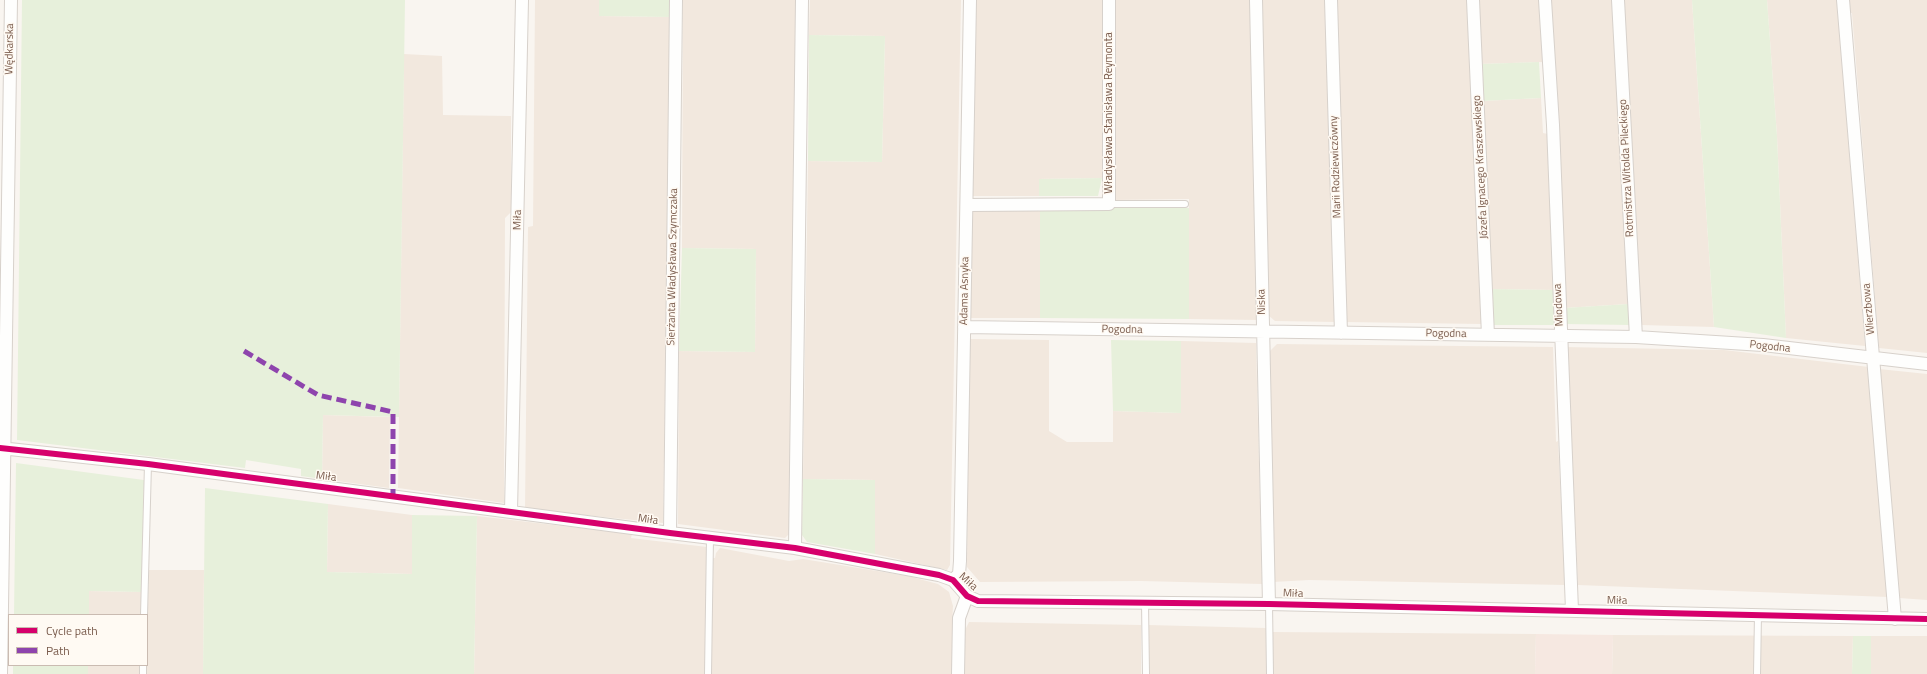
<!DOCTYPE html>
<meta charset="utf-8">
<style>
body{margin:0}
#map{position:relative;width:1927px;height:674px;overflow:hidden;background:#f9f5f0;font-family:"Titillium Web",sans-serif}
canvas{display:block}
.legend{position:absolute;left:8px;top:614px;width:140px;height:52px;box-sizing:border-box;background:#fffaf3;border:1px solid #cabbb1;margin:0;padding:5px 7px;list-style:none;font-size:12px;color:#7a5c4d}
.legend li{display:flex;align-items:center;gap:8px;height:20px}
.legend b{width:20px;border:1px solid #cabbb1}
</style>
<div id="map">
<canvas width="1927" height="674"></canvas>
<ul class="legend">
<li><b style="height:5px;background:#d6006c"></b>Cycle path</li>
<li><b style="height:5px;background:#8e44ad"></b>Path</li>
</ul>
</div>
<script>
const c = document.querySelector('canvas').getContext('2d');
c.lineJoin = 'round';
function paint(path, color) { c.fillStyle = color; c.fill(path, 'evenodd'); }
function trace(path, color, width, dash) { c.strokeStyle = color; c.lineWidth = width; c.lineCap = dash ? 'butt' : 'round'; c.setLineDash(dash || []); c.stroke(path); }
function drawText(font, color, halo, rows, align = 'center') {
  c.font = font + ' "Titillium Web",sans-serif'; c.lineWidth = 3; c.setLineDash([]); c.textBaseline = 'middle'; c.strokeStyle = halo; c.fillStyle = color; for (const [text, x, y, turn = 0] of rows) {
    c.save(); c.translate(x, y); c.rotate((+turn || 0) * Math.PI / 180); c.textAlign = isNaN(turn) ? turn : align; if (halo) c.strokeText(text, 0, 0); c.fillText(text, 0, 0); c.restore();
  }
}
const residential = new Path2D(`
 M 535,0 L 599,0 L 599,16 L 671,17 L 663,523 L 525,509 L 528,227 L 533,226 Z
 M 683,0 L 797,0 L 789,534 L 785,538 L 678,524 L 679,351 L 755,352 L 756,249 L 682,248 Z
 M 810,0 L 961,0 L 950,565 L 947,570 L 875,554 L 875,480 L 803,479 L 808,161 L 882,162 L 885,36 L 809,35 Z
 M 975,0 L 1103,0 L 1102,178 L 1039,179 L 1039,196 L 972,196 Z
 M 1114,0 L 1253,0 L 1259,320 L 1189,319 L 1189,199 L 1113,200 Z
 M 1262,0 L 1327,0 L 1337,322 L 1275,321 L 1268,315 Z
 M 1336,0 L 1467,0 L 1482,324 L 1344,322 Z
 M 1477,0 L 1540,0 L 1544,62 L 1480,64 Z
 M 1550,0 L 1612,0 L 1629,304 L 1564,308 Z
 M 1623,0 L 1692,0 L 1714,327 L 1641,325 Z
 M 1767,0 L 1837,0 L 1865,346 L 1786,338 L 1777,136 Z
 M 1848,0 L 1927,0 L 1927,353 L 1879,348 L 1852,13 L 1849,13 Z
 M 404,54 L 442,56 L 443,115 L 511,116 L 511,212 L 505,218 L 504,503 L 398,488 Z
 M 1541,98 L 1543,133 L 1548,134 L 1555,290 L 1490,289 L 1482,101 Z
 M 972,207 L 1040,208 L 1040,318 L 969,318 Z
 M 969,339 L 1049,340 L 1049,431 L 1067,442 L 1113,442 L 1113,411 L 1181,413 L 1181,341 L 1256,343 L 1262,584 L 1141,581 L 980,582 L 967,567 Z
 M 1277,344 L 1553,347 L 1556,442 L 1558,441 L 1565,585 L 1309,580 L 1273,582 L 1269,352 Z
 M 1564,347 L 1724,350 L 1869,367 L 1888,597 L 1578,585 L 1571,435 Z
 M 1879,369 L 1927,374 L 1927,600 L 1899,598 Z
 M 323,415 L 390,417 L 389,488 L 322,479 Z
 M 328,504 L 412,515 L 412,574 L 327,572 Z
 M 477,516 L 632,534 L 631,538 L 707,547 L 707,557 L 715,558 L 716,553 L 720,548 L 789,561 L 803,559 L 908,576 L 938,584 L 949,592 L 953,606 L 952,623 L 954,629 L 953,674 L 474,674 Z
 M 149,570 L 204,570 L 203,674 L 146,674 Z
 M 89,591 L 142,592 L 141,615 L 89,615 Z
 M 969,622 L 1141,625 L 1141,674 L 962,674 L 963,634 Z
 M 1148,625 L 1266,628 L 1266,674 L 1149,674 Z
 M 1273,632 L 1536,634 L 1535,674 L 1273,674 Z
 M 1613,635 L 1853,636 L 1852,674 L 1612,674 Z
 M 1871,636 L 1927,636 L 1927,674 L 1871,674 Z
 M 88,665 L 140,665 L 140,674 L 88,674 Z`);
const commercial = new Path2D(`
 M 1536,634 L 1613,635 L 1612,674 L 1535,674 Z`);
const green = new Path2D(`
 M 22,0 L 405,0 L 399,417 L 323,415 L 322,479 L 301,476 L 301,469 L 246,460 L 245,468 L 17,440 Z
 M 599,0 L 671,0 L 671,17 L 599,16 Z
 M 1692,0 L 1767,0 L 1777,136 L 1786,338 L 1714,327 Z
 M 809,35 L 885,36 L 882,162 L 808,161 Z
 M 1539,62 L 1541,98 L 1482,101 L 1480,64 Z
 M 1102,178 L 1098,196 L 1039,196 L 1039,179 Z
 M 1040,208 L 1189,208 L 1189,319 L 1040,318 Z
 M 682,248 L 756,249 L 755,352 L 679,351 Z
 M 1490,289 L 1555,290 L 1556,325 L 1492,325 Z
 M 1629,304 L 1630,325 L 1565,324 L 1564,308 Z
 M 1111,340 L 1181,341 L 1181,413 L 1113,411 Z
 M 16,463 L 144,480 L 142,592 L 89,591 L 89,615 L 14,615 Z
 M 803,479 L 875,480 L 875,554 L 807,542 L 802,535 Z
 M 205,488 L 328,504 L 327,572 L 412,574 L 412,515 L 477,516 L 474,674 L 203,674 Z
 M 1853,636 L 1871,636 L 1871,674 L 1852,674 Z
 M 13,665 L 88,665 L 88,674 L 13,674 Z`);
const service = new Path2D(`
 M 1109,204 L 1185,204
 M 1145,602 L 1146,674
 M 1269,604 L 1270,674
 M 144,615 L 148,464
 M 143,674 L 143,665
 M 708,674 L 710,538
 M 1757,674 L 1758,614`);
const minor = new Path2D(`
 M 1256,0 L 1269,604
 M 1331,0 L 1341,333
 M 1473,0 L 1488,335
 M 1545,0 L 1553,125 L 1572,610
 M 1618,0 L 1636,337
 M 1843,0 L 1895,619
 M 968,205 L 1109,204 L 1109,0
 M 964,327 L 1636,337 L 1763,345 L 1927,364
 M 0,448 L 148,464 L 670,533 L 795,548 L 939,575 L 953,580 L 967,596 L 978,601 L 1269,604 L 1927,619
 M 511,511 L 522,0
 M 670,533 L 676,0
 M 795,548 L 802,0
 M 953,580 L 959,574 L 960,561 L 970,0
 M 1,674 L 11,0
 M 958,674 L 959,618 L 967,596`);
const quiet = new Path2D(`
 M 244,351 L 318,395 L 393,412 L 393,496`);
const cycleway = new Path2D(`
 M 0,448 L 148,464 L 670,533 L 795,548 L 939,575 L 953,580 L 967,596 L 978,601 L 1269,604 L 1927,619`);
const streetNames = [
 ["Wędkarska",10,49,-89],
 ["Władysława Stanisława Reymonta",1109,113,-90],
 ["Marii Rodziewiczówny",1336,167,-92],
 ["Józefa Ignacego Kraszewskiego",1481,167,-93],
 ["Rotmistrza Witolda Pileckiego",1627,168,-93],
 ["Miła",518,220,-89],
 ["Sierżanta Władysława Szymczaka",673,267,-89],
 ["Adama Asnyka",965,291,-89],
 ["Niska",1262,302,-91],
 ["Miodowa",1559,305,-93],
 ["Wierzbowa",1869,309,-95],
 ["Pogodna",1122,330,1],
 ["Pogodna",1446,334,1],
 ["Pogodna",1770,347,6],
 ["Miła",326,477,7],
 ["Miła",648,520,8],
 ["Miła",968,582,42],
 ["Miła",1293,594,2],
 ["Miła",1617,601,1]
];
paint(residential, '#f2e8de');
paint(commercial, '#f6e8e1');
paint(green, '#e7f0db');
trace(service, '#d7d1cb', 8);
trace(minor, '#d7d1cb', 14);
trace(service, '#fefefd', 6);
trace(minor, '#fefefd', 12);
trace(quiet, '#8e44ad', 5, [10, 5]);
trace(cycleway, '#d6006c', 6);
drawText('11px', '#7a5c4d', '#fffaf3', streetNames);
</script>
